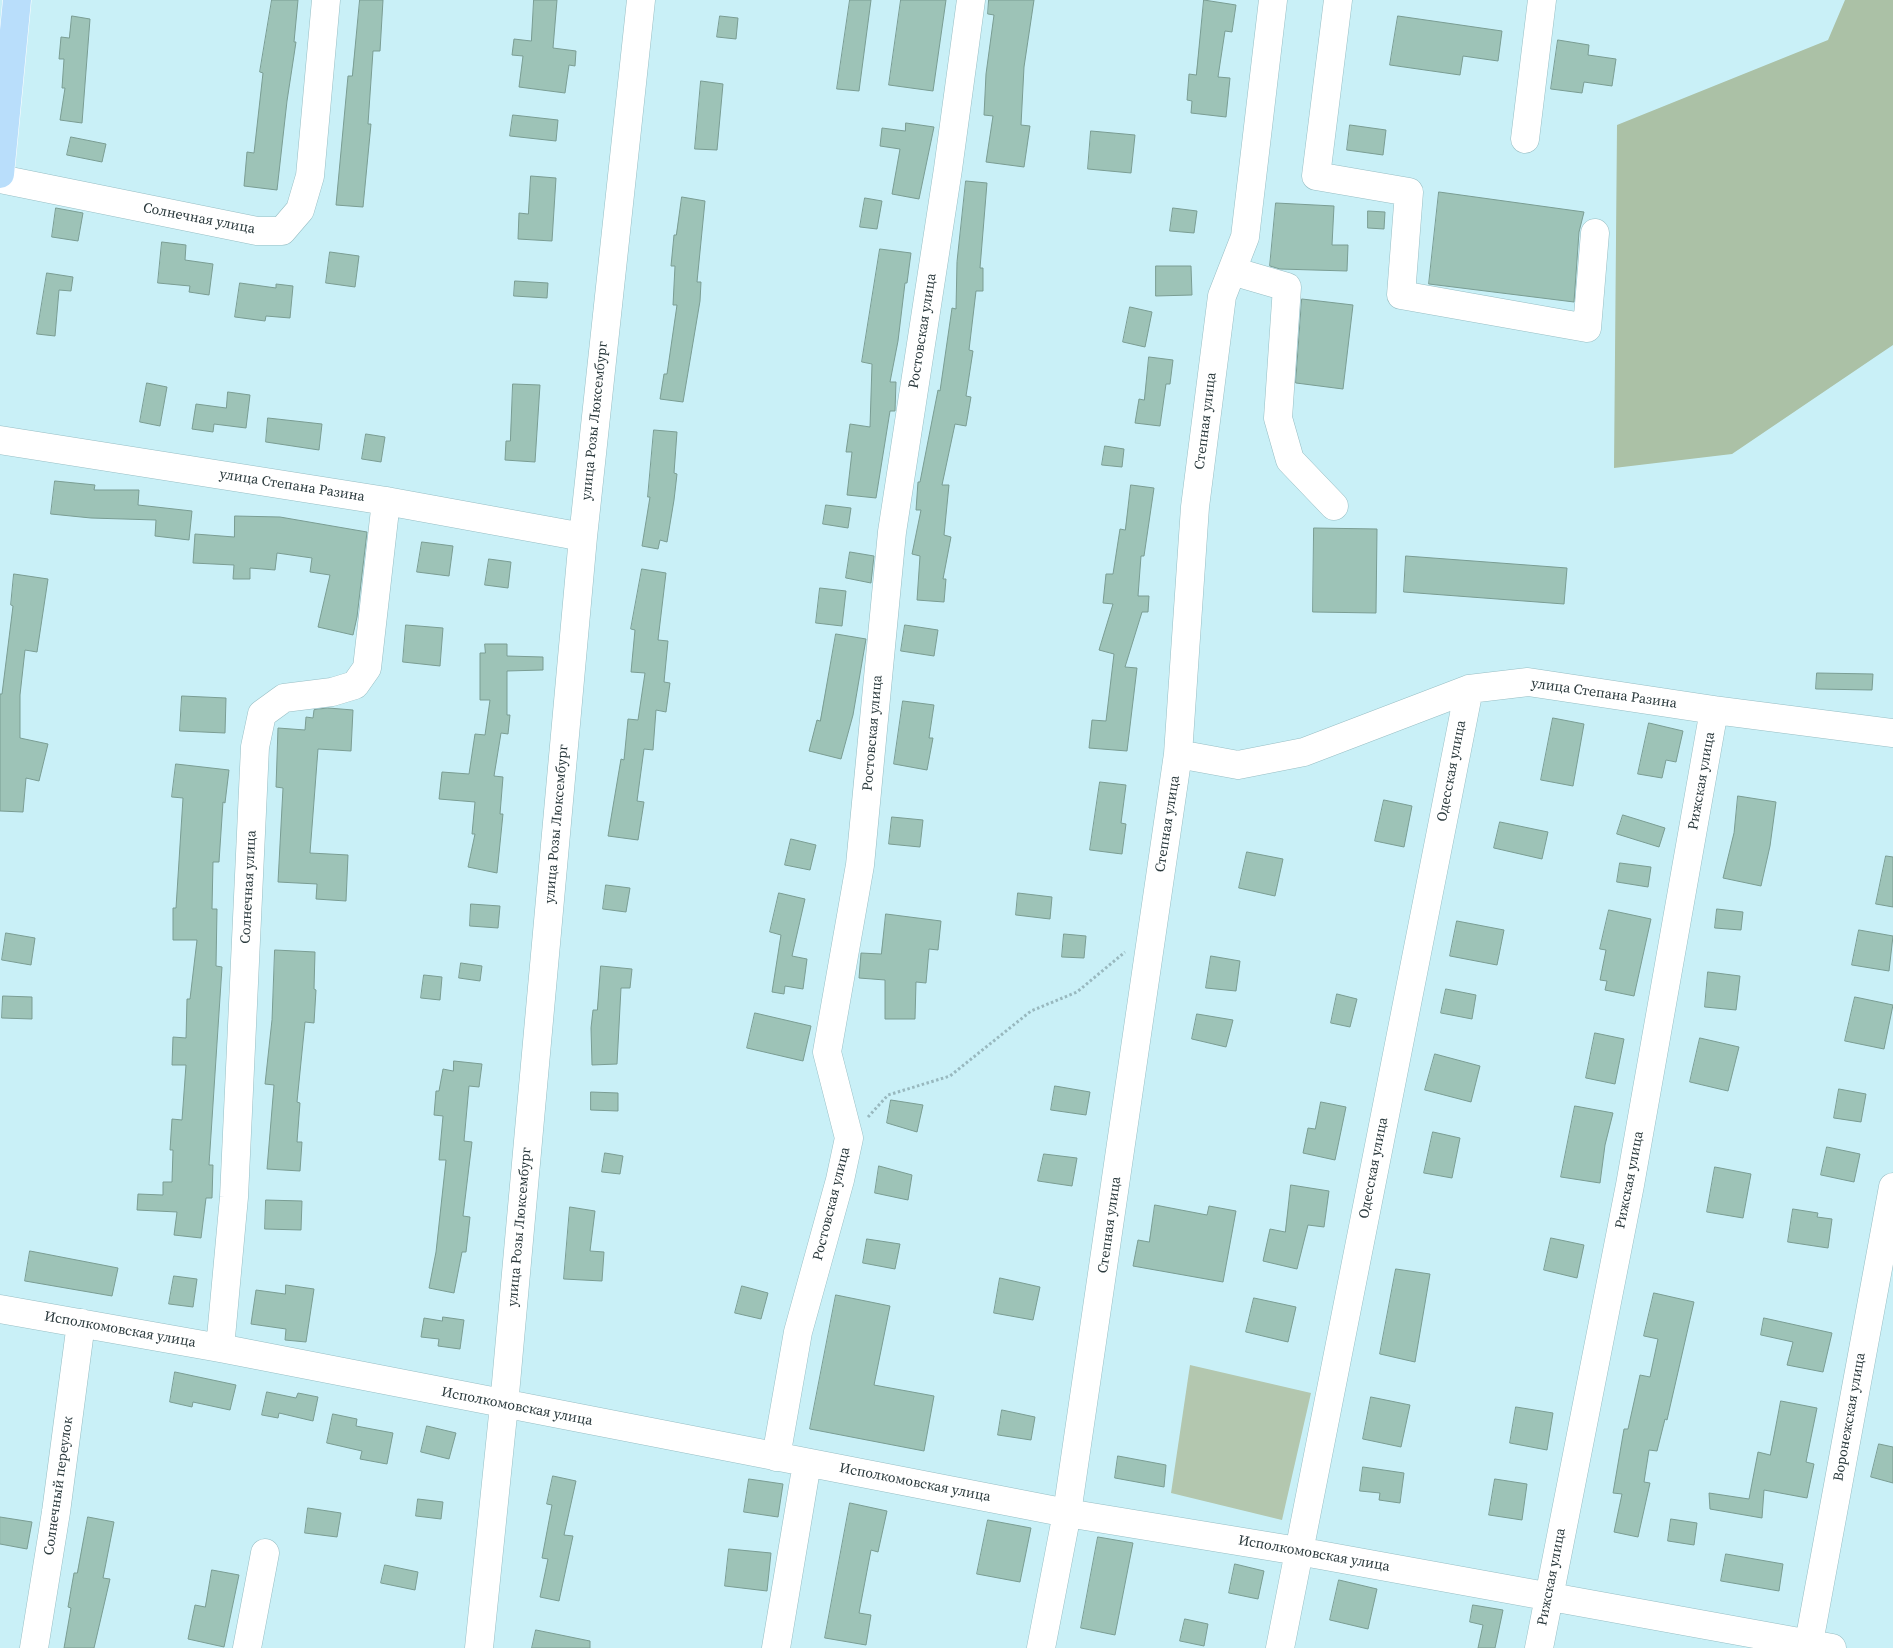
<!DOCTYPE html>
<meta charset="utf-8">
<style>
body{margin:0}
canvas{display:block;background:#c9f0f7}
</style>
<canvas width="1893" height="1648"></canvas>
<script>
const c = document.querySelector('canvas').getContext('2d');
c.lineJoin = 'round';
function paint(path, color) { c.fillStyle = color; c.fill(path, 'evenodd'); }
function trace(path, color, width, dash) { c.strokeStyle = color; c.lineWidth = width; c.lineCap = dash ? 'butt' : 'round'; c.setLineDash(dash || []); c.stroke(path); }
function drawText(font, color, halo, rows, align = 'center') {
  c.font = font + ' "Source Serif 4",serif'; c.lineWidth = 4; c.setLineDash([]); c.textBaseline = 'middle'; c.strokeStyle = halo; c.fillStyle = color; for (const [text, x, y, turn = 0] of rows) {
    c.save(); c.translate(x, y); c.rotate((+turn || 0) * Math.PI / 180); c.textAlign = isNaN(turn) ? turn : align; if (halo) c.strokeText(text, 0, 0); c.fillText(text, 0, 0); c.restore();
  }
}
const green = new Path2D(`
 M 1190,1365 L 1311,1393 L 1282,1520 L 1171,1493 Z`);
const forest = new Path2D(`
 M 1845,0 L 1893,0 L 1893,345 L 1732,454 L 1614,468 L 1617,125 L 1828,40 Z`);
const building = new Path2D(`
 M 272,0 L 298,0 L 294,42 L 296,42 L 287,101 L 277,190 L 244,186 L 247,152 L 254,153 L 263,73 L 260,72 Z
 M 360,0 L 383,0 L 380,51 L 373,51 L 368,124 L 371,124 L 363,207 L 336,205 L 348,76 L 352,76 Z
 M 534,0 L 557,0 L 553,48 L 576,51 L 575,66 L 569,65 L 565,93 L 519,87 L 523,56 L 512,55 L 514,39 L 531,41 Z
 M 850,0 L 871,0 L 859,91 L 837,89 Z
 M 901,0 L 946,0 L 933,91 L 889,85 Z
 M 989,0 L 1034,0 L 1024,67 L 1021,125 L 1030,126 L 1024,167 L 986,162 L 993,116 L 984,115 L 986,74 L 994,15 L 988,14 Z
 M 1204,0 L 1236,5 L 1232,32 L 1225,31 L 1218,77 L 1230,78 L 1226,117 L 1191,113 L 1192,101 L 1187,100 L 1189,74 L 1196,75 Z
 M 72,16 L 90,19 L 82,123 L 60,120 L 65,88 L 62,88 L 64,59 L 59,59 L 61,37 L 69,38 Z
 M 720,16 L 738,18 L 736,39 L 717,37 Z
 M 1398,16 L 1502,31 L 1498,61 L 1463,56 L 1460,75 L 1390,65 Z
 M 1558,40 L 1589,45 L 1588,55 L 1616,59 L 1612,86 L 1584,82 L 1582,93 L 1551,89 Z
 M 701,81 L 723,84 L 717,150 L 695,149 Z
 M 513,115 L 558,120 L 556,141 L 510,136 Z
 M 906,123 L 934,127 L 919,199 L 892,194 L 900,149 L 880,146 L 882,128 L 905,131 Z
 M 1350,125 L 1386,130 L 1383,155 L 1347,150 Z
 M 1091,131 L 1135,135 L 1131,173 L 1088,169 Z
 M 71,137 L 106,144 L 102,162 L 67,155 Z
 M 531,176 L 556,178 L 552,241 L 518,239 L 519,213 L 528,214 Z
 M 966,181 L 987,183 L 980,268 L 983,268 L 983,291 L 976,291 L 969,350 L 973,351 L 966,396 L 971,397 L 966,426 L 955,424 L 942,485 L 949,485 L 944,535 L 951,537 L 943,579 L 946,579 L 944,602 L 917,600 L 920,556 L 912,554 L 921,510 L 916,510 L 918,482 L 920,482 L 938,390 L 940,391 L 952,308 L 956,309 L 957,262 Z
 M 1439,192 L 1584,212 L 1579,232 L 1574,302 L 1429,284 Z
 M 682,197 L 705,201 L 697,282 L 701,282 L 700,301 L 683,402 L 660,399 L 664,374 L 667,374 L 677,305 L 673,305 L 675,266 L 671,266 L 674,235 L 676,235 Z
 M 865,198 L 882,201 L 877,229 L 860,227 Z
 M 1276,203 L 1334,206 L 1332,245 L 1348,245 L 1347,271 L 1280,269 L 1270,266 Z
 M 56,208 L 83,213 L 78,241 L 52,237 Z
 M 1173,208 L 1197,211 L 1194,233 L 1170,231 Z
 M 1368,211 L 1385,212 L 1384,229 L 1368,228 Z
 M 162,242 L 186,245 L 185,260 L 213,264 L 209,295 L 189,292 L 190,286 L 158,283 Z
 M 880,249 L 911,253 L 907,283 L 905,283 L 898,341 L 890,382 L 896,382 L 895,411 L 890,411 L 876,498 L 847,495 L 852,452 L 846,452 L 850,424 L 870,427 L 872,364 L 862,362 Z
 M 330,252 L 359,256 L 355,287 L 326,283 Z
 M 1156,266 L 1191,266 L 1192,295 L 1156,296 Z
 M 47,273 L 73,277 L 71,291 L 59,290 L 55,336 L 37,334 Z
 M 515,281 L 548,283 L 547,298 L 514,296 Z
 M 240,283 L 276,288 L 276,284 L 293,286 L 290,318 L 266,316 L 265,321 L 235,317 Z
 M 1302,299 L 1353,305 L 1343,389 L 1296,383 Z
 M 1130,307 L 1152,312 L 1145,347 L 1123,342 Z
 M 1149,357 L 1173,360 L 1170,384 L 1166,384 L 1160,426 L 1135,423 L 1139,399 L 1144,400 Z
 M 147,383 L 167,387 L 160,426 L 140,422 Z
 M 513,384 L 540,385 L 535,462 L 505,460 L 506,441 L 510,441 Z
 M 228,392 L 250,395 L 246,428 L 214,424 L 213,432 L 192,429 L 196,404 L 226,408 Z
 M 268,418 L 322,424 L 319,450 L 266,442 Z
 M 654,430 L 677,432 L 674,473 L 677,474 L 674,500 L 667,542 L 660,540 L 658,549 L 642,546 L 650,497 L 648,497 Z
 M 366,434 L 385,437 L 381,462 L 362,459 Z
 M 1105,446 L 1124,449 L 1122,467 L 1102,465 Z
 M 55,481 L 95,485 L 94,490 L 139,490 L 138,505 L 192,511 L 189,540 L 155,536 L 156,520 L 91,518 L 51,514 Z
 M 1131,485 L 1154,488 L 1144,556 L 1141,556 L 1138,596 L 1149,596 L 1148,612 L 1142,612 L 1125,667 L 1137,668 L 1127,751 L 1089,748 L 1092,720 L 1106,721 L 1114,654 L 1099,650 L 1113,604 L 1103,603 L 1106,574 L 1113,574 L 1120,529 L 1125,530 Z
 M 826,505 L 851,508 L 848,528 L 823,524 Z
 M 235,516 L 280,517 L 367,532 L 357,617 L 353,635 L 318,627 L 330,575 L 310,572 L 312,558 L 277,553 L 275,570 L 250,568 L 250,579 L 233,579 L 234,565 L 193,563 L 195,534 L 234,537 Z
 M 1314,528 L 1377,529 L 1376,613 L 1313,612 Z
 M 422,542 L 453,546 L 449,576 L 417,572 Z
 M 850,552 L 874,556 L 871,583 L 846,578 Z
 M 1406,556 L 1567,568 L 1564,604 L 1404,592 Z
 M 489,559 L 511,562 L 508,588 L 485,585 Z
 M 642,569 L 666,573 L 658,640 L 668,641 L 664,682 L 670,683 L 666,712 L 656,710 L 653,750 L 644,749 L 637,801 L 644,802 L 638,840 L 608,836 L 621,759 L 624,760 L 628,719 L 638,720 L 645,673 L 631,672 L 635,630 L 631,629 Z
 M 14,574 L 48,579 L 37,652 L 25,650 L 20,695 L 20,738 L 48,744 L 39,781 L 26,778 L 23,812 L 0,811 L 0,694 L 2,694 L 13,606 L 11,605 Z
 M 820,588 L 846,591 L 842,626 L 816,623 Z
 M 406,625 L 443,628 L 440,666 L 403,662 Z
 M 905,625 L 938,630 L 934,656 L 901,651 Z
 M 836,634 L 866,639 L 853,715 L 841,759 L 809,751 L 817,720 L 820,721 Z
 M 485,644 L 507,644 L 507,656 L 543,657 L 543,670 L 507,671 L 507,715 L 510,715 L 508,734 L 501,733 L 494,776 L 503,777 L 500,814 L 503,814 L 497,873 L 468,867 L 475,834 L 472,834 L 475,802 L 439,799 L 442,772 L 469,774 L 475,734 L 485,735 L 490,700 L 480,700 L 480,653 L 485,653 Z
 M 1817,673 L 1873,674 L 1872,690 L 1816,689 Z
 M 182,696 L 226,698 L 225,733 L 180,731 Z
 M 903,701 L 934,705 L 929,738 L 933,738 L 927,770 L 894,764 Z
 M 328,708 L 353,710 L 351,751 L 318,749 L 310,853 L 348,855 L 346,901 L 316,899 L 317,884 L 278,882 L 283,788 L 276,787 L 278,728 L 305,730 L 306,717 L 313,718 L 314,710 Z
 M 1553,718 L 1584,724 L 1573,786 L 1541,780 Z
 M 1649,723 L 1683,731 L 1676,762 L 1666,760 L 1662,778 L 1638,774 Z
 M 176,764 L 229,770 L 225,803 L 223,802 L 219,862 L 213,862 L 212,909 L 217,909 L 216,966 L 222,967 L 209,1165 L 213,1165 L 212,1198 L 206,1198 L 201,1238 L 174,1235 L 177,1212 L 137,1210 L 138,1194 L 163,1195 L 163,1182 L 172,1182 L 173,1150 L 170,1150 L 172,1119 L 182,1120 L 186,1065 L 172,1065 L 173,1037 L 186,1038 L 187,999 L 190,999 L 197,940 L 173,940 L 173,908 L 176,908 L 183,798 L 172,797 Z
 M 1100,782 L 1126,785 L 1121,823 L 1126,824 L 1122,854 L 1090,850 Z
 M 1738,796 L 1776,802 L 1770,846 L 1761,886 L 1723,878 L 1734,833 Z
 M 1384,800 L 1412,806 L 1404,847 L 1375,841 Z
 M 1623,815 L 1665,828 L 1659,847 L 1617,834 Z
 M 892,817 L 923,820 L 920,847 L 889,844 Z
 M 1500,822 L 1548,832 L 1542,859 L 1494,848 Z
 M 791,839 L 816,845 L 810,870 L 785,865 Z
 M 1247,852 L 1283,859 L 1275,896 L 1239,888 Z
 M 1886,856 L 1893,857 L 1893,907 L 1876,904 Z
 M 1620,863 L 1651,867 L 1648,887 L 1617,882 Z
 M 606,885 L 630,888 L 626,912 L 603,909 Z
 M 779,893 L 805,899 L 792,956 L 807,959 L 803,989 L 785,986 L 784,994 L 772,992 L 781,935 L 770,932 Z
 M 1018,893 L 1052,897 L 1050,919 L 1016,915 Z
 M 471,904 L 500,906 L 498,928 L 470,926 Z
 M 1717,909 L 1743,912 L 1741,930 L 1715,928 Z
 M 1609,910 L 1651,919 L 1634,996 L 1605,990 L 1607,981 L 1600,980 L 1606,950 L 1600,949 Z
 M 886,914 L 941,921 L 938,950 L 929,949 L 926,983 L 916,982 L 915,1019 L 885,1019 L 885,980 L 859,978 L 861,953 L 881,954 Z
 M 1457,921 L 1504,930 L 1497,965 L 1450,956 Z
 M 1859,930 L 1893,936 L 1889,971 L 1852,965 Z
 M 6,933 L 35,938 L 31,965 L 2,960 Z
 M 1064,934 L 1086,936 L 1084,958 L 1062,957 Z
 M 275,950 L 315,952 L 314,989 L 316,990 L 314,1023 L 305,1022 L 297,1102 L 300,1103 L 297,1142 L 302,1142 L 300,1171 L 267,1169 L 274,1085 L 265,1084 L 272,1020 Z
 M 1211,956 L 1240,961 L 1236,991 L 1206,988 Z
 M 461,963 L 482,966 L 480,981 L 459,978 Z
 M 601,966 L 632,969 L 630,988 L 621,988 L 617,1064 L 592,1065 L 591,1028 L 593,1010 L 597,1010 Z
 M 1708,972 L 1740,976 L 1736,1010 L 1705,1007 Z
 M 424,975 L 442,977 L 440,1000 L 421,998 Z
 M 1446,989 L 1476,995 L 1472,1019 L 1441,1013 Z
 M 1337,994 L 1357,999 L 1350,1027 L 1331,1023 Z
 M 3,996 L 32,997 L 32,1019 L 2,1018 Z
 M 1855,997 L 1893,1005 L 1884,1049 L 1845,1041 Z
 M 755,1013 L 811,1026 L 803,1061 L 747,1048 Z
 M 1197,1014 L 1233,1020 L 1226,1047 L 1192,1039 Z
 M 1595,1033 L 1624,1039 L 1615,1084 L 1586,1078 Z
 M 1700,1038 L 1739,1047 L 1728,1091 L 1690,1082 Z
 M 1435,1054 L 1480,1066 L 1471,1102 L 1425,1090 Z
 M 454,1061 L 482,1064 L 479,1087 L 469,1086 L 464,1141 L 472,1142 L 463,1216 L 470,1217 L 466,1252 L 462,1252 L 454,1293 L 429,1288 L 436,1252 L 446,1160 L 439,1160 L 443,1116 L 434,1115 L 436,1091 L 439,1091 L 443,1069 L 453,1071 Z
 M 1055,1086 L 1090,1092 L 1086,1115 L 1051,1110 Z
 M 1839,1089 L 1866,1094 L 1861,1122 L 1834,1118 Z
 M 591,1092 L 618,1093 L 618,1111 L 591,1110 Z
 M 891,1100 L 923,1105 L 917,1132 L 887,1123 Z
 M 1321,1102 L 1346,1107 L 1335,1160 L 1303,1153 L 1308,1128 L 1315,1129 Z
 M 1575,1106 L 1613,1113 L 1605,1145 L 1600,1183 L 1561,1177 Z
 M 1433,1132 L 1460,1138 L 1452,1178 L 1424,1173 Z
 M 1827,1147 L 1860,1154 L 1854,1182 L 1821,1175 Z
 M 605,1153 L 623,1156 L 620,1174 L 602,1172 Z
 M 1044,1154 L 1077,1158 L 1072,1186 L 1038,1181 Z
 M 879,1166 L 912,1175 L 908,1200 L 875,1193 Z
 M 1715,1167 L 1751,1174 L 1743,1218 L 1707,1212 Z
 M 1291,1185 L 1329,1191 L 1324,1227 L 1308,1225 L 1297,1269 L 1263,1261 L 1270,1229 L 1285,1232 Z
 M 266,1200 L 302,1201 L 301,1230 L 265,1229 Z
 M 1155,1205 L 1207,1215 L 1209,1206 L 1236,1211 L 1223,1282 L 1133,1266 L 1138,1240 L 1149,1242 Z
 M 570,1207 L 595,1211 L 590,1251 L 604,1252 L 602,1281 L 564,1279 Z
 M 1793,1209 L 1818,1213 L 1817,1217 L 1832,1219 L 1828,1248 L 1788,1242 Z
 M 1551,1238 L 1584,1245 L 1577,1278 L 1544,1270 Z
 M 867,1239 L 900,1244 L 895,1269 L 863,1263 Z
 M 30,1251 L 118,1268 L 112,1296 L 25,1281 Z
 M 1396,1269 L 1430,1274 L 1415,1362 L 1380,1354 Z
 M 174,1276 L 197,1279 L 193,1307 L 169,1304 Z
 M 1000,1278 L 1040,1287 L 1033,1320 L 994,1313 Z
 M 286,1285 L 314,1289 L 306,1342 L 285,1340 L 286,1329 L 251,1324 L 256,1290 L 285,1294 Z
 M 742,1286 L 768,1293 L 761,1319 L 735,1313 Z
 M 1654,1293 L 1694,1302 L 1667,1420 L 1665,1419 L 1657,1451 L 1649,1450 L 1644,1482 L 1650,1483 L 1638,1537 L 1614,1532 L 1622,1494 L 1613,1493 L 1624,1429 L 1628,1429 L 1640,1375 L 1650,1377 L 1658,1339 L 1644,1336 Z
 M 836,1295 L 890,1306 L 874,1385 L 934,1396 L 924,1451 L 810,1429 Z
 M 1254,1298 L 1296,1307 L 1288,1342 L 1246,1332 Z
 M 443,1317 L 464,1320 L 460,1349 L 438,1346 L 439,1339 L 421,1337 L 424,1318 L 442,1321 Z
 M 1764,1318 L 1832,1333 L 1823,1372 L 1787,1365 L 1793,1342 L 1761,1335 Z
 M 175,1372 L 236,1385 L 230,1410 L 193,1402 L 192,1407 L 170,1402 Z
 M 267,1392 L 296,1398 L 298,1393 L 318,1397 L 313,1421 L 279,1413 L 278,1418 L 262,1415 Z
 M 1371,1397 L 1410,1405 L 1401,1447 L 1363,1439 Z
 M 1781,1401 L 1817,1408 L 1806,1462 L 1814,1464 L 1807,1498 L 1764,1490 L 1762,1518 L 1710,1509 L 1709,1493 L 1749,1499 L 1758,1452 L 1770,1455 Z
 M 1516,1407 L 1553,1413 L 1547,1450 L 1510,1443 Z
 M 1002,1410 L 1035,1417 L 1031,1440 L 998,1435 Z
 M 333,1414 L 357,1419 L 356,1426 L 393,1433 L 387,1464 L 360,1459 L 362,1451 L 327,1443 Z
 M 427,1426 L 456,1433 L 449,1459 L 421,1452 Z
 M 1879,1444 L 1893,1447 L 1893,1483 L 1871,1477 Z
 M 1118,1456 L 1166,1465 L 1164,1487 L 1115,1478 Z
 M 1363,1467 L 1404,1473 L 1400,1503 L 1379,1500 L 1380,1493 L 1360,1491 Z
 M 553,1476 L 576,1481 L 564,1535 L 573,1536 L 559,1601 L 540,1597 L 548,1559 L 542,1558 L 552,1505 L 547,1504 Z
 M 749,1479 L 783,1484 L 778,1517 L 744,1512 Z
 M 1495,1479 L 1527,1484 L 1522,1520 L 1489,1515 Z
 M 418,1499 L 443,1502 L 441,1519 L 416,1516 Z
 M 850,1503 L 887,1511 L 878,1552 L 871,1550 L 859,1613 L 871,1615 L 866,1645 L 825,1638 Z
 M 308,1508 L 341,1513 L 337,1537 L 305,1533 Z
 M 0,1517 L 32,1522 L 27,1549 L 0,1544 Z
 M 88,1517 L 114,1522 L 103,1578 L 110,1579 L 94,1648 L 64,1648 L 71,1608 L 68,1607 L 74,1573 L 77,1573 Z
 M 1671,1519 L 1697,1523 L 1694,1545 L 1668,1541 Z
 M 988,1520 L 1031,1528 L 1020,1582 L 977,1574 Z
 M 1098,1537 L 1133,1543 L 1115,1635 L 1081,1628 Z
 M 729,1549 L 771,1553 L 767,1591 L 725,1586 Z
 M 1726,1554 L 1783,1564 L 1779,1591 L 1721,1581 Z
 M 1235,1564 L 1264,1571 L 1258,1599 L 1229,1593 Z
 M 385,1565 L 418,1572 L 415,1590 L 381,1583 Z
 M 212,1570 L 239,1575 L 224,1647 L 188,1639 L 195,1605 L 205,1607 Z
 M 1339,1580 L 1377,1589 L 1368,1629 L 1330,1620 Z
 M 1473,1605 L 1503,1610 L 1495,1648 L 1478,1648 L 1483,1625 L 1470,1622 Z
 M 1185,1619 L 1208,1624 L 1204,1646 L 1180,1641 Z
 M 536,1630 L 590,1641 L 590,1648 L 532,1648 Z`);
const path = new Path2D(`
 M 868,1117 L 888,1095 L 950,1076 L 1031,1011 L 1077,992 L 1125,952`);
const minor = new Path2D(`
 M 1338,0 L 1316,176 L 1409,192 L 1401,295 L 1587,328 L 1595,233
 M 1525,139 L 1542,0
 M 0,179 L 257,231 L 282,231 L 300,210 L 310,176 L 326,0
 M 1232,271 L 1287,287 L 1278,418 L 1290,460 L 1334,506
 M 0,440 L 386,501 L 583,537
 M 1178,754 L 1238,765 L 1304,752 L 1469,689 L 1528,682 L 1714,710 L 1893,733
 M 0,1309 L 220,1348 L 1067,1513 L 1298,1551 L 1832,1648
 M 220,1348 L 234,1197 L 255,747 L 262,714 L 284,698 L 332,692 L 355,685 L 367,668 L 386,501
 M 776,1457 L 798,1332 L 840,1180 L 849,1138 L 827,1052 L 860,865 L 892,532 L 948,169 L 971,0
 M 34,1648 L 56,1512 L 81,1323
 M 247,1648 L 265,1553
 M 479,1648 L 504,1405 L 583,537 L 641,0
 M 776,1648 L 807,1463
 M 1041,1648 L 1067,1513 L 1178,754 L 1195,507 L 1222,296 L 1245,237 L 1273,0
 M 1280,1648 L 1469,689
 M 1539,1648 L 1630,1185 L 1714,710
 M 1808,1648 L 1893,1187`);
const major = new Path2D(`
 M 0,174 L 17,0`);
const streetNames = [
 ["Солнечная улица",199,219,11],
 ["Ростовская улица",923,331,-81],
 ["улица Розы Люксембург",595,421,-84],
 ["Степная улица",1206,421,-83],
 ["улица Степана Разина",292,486,9],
 ["улица Степана Разина",1604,694,8],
 ["Ростовская улица",873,733,-85],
 ["Одесская улица",1452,771,-79],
 ["Рижская улица",1702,781,-80],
 ["улица Розы Люксембург",557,824,-85],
 ["Степная улица",1168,824,-81],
 ["Солнечная улица",249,887,-87],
 ["Одесская улица",1374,1168,-79],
 ["Рижская улица",1630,1180,-79],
 ["Ростовская улица",832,1204,-76],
 ["Степная улица",1110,1225,-82],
 ["улица Розы Люксембург",520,1227,-85],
 ["Исполкомовская улица",120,1330,10],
 ["Исполкомовская улица",517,1407,11],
 ["Воронежская улица",1850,1417,-80],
 ["Исполкомовская улица",915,1483,11],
 ["Солнечный переулок",59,1486,-82],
 ["Исполкомовская улица",1314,1554,10],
 ["Рижская улица",1552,1577,-79]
];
paint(green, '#b3c7af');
paint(forest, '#abc1a6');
paint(building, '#9dc3b7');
trace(building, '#7a9d93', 1);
trace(minor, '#97bec4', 29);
trace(major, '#fff', 29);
trace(path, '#98b8be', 3, [2.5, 2.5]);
trace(minor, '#fff', 28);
trace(major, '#b9defb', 28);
drawText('14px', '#2a393c', '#fff', streetNames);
</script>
